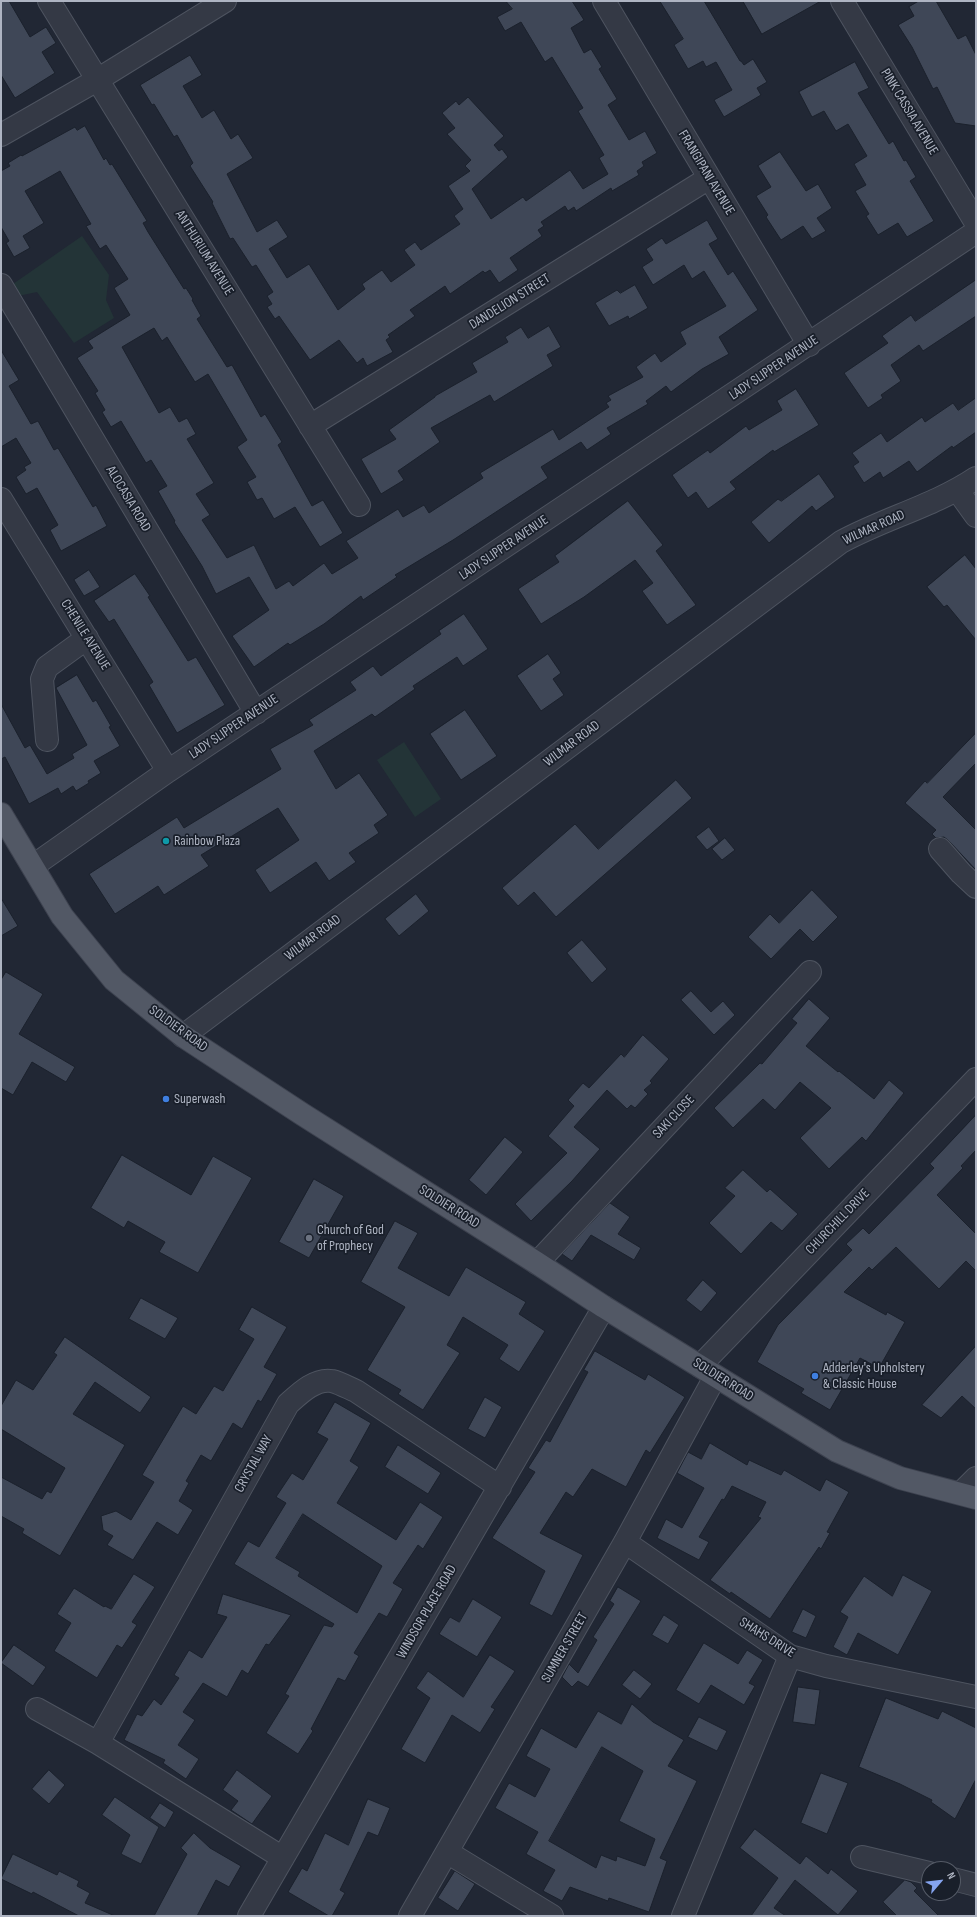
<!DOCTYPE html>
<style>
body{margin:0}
#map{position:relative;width:977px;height:1917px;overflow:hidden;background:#212734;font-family:"Sofia Sans Condensed",sans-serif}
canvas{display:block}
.frame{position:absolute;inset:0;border:2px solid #aeb4c2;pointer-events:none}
.north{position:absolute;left:921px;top:1861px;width:40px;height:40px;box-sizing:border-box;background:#191f2a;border:1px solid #555b67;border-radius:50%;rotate:62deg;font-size:11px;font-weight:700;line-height:16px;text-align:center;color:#aeb4c2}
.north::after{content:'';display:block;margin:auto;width:14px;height:18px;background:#85a4f0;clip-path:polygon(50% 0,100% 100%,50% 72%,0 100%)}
</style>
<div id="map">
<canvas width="977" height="1917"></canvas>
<div class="frame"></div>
<div class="north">N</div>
</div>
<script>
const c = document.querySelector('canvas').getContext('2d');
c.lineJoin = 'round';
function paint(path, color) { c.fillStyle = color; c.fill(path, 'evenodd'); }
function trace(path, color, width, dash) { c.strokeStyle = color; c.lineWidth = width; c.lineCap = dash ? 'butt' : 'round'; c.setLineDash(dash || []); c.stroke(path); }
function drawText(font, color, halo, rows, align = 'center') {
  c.font = font + ' "Sofia Sans Condensed",sans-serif'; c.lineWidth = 3.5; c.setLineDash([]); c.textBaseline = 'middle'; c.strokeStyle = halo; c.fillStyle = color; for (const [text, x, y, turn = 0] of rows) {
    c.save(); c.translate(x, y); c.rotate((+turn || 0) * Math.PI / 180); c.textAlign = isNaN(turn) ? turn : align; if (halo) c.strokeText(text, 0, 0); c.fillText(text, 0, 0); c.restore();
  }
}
const green = new Path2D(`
 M 82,236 L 109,275 L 106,300 L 114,318 L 74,343 L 37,292 L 18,296 L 13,284 Z
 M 404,742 L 441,799 L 415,817 L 377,760 Z`);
const building = new Path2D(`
 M 1,1 L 9,1 L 30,37 L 46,27 L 56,43 L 42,52 L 55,73 L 15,98 L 1,75 Z
 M 506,1 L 572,1 L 584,20 L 571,28 L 584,53 L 591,49 L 602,67 L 599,69 L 617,99 L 608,105 L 629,140 L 645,131 L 657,153 L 642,162 L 644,166 L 637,171 L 639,175 L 612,191 L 611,188 L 576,211 L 574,207 L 568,211 L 565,206 L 541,222 L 544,226 L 538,230 L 542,236 L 510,258 L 518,270 L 499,283 L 490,270 L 485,273 L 483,271 L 450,294 L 445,286 L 410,310 L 415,316 L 388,335 L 390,337 L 386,340 L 393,352 L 367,366 L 363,358 L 357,363 L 339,340 L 310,360 L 279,316 L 275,319 L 267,307 L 272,304 L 267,296 L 273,292 L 256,265 L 252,267 L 233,238 L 230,239 L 212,203 L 213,202 L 190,166 L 193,163 L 177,135 L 174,137 L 154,104 L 152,105 L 140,85 L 190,55 L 202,75 L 183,86 L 202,118 L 214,110 L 231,139 L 238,134 L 253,158 L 227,174 L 257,232 L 277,220 L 288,237 L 269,249 L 287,278 L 309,264 L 338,310 L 365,289 L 362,284 L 382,270 L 391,282 L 415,265 L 404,250 L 415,242 L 421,250 L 460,224 L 454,216 L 463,209 L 448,186 L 470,171 L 465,166 L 471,160 L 447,134 L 455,128 L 442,113 L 456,101 L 459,105 L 468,97 L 504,136 L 494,145 L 499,151 L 502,149 L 508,157 L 472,189 L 491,219 L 523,197 L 526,201 L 570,170 L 583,189 L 608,174 L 599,158 L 604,155 L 578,111 L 583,108 L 552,57 L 545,62 L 521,22 L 505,31 L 497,17 L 512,9 Z
 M 660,1 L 704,1 L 740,61 L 741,61 L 744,65 L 753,59 L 767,82 L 757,88 L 761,95 L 724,117 L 714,100 L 732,90 L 716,62 L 706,67 L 703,61 L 688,69 L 674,45 L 683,39 Z
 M 743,1 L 821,1 L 762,34 Z
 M 919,1 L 936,1 L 958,39 L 966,35 L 976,55 L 976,126 L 955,123 L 937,87 L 933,89 L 912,47 L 898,25 L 914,16 L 909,7 Z
 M 855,62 L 869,88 L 858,93 L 889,144 L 893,141 L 904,161 L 906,160 L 916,177 L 910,181 L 934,221 L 907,237 L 898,223 L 878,235 L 866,216 L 869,214 L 855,191 L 866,185 L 854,164 L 867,156 L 848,124 L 836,131 L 824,111 L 812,117 L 799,92 Z
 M 85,126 L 104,160 L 106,158 L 110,165 L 112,164 L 147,221 L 143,223 L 148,232 L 184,289 L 186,288 L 193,299 L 192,300 L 201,316 L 197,319 L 227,367 L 232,365 L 261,417 L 265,414 L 282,442 L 278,445 L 312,506 L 323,500 L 343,533 L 320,547 L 295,507 L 274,519 L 262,498 L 257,500 L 247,482 L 256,477 L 237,447 L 247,440 L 208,374 L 195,382 L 167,337 L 162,341 L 154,328 L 122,347 L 159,413 L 170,407 L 179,422 L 187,418 L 196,434 L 187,439 L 214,483 L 196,494 L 210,515 L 202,520 L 227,558 L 254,545 L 276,589 L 289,581 L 293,586 L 324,563 L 332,574 L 358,558 L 346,541 L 398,509 L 403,517 L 424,505 L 429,513 L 483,478 L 480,473 L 553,429 L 559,440 L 609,407 L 606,403 L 611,400 L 608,396 L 643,377 L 636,367 L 655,353 L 661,362 L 686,344 L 680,332 L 726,306 L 704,271 L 692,279 L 684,265 L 653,285 L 642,267 L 653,260 L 646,249 L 662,238 L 666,244 L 707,220 L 718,239 L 709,244 L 728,275 L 733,271 L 758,310 L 719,337 L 729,354 L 702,369 L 671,392 L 666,386 L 646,401 L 648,404 L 607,428 L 611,434 L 587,450 L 581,442 L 541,467 L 548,478 L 453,540 L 395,575 L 397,577 L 363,600 L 361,596 L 324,624 L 290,645 L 288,643 L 254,667 L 232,636 L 269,610 L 249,577 L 216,594 L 202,566 L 174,522 L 175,521 L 158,491 L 167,486 L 151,460 L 146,463 L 121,421 L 111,427 L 102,412 L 105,410 L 95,393 L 98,391 L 77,358 L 93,348 L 88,341 L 130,315 L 114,288 L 128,279 L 106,245 L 100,249 L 86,226 L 91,224 L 60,171 L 25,191 L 44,223 L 23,236 L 30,248 L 14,257 L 6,243 L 9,241 L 1,227 L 1,171 L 10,166 L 8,163 L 21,155 L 22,156 L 75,127 L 77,130 Z
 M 780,152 L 806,191 L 818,184 L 832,208 L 817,218 L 826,231 L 812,239 L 803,226 L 781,240 L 766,217 L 768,215 L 756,196 L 771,187 L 758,166 Z
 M 976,280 L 976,316 L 923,351 L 919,345 L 891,365 L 901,381 L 881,395 L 883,398 L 868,408 L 844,373 L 888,343 L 882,336 L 911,315 L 915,321 Z
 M 635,285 L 648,308 L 629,319 L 628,316 L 609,326 L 595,303 L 617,290 L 620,293 Z
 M 549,326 L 561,347 L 547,355 L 553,366 L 494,402 L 490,395 L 431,428 L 440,442 L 398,471 L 404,480 L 381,494 L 361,459 L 396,439 L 389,430 L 435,397 L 435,396 L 477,372 L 472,363 L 508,342 L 505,337 L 521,327 L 528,338 Z
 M 1,350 L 19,380 L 9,386 L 31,424 L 38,421 L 54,450 L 58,448 L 93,507 L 96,505 L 107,526 L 61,551 L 50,530 L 58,525 L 37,488 L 26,494 L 16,477 L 26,470 L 24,467 L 31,463 L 16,438 L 1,447 Z
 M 796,389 L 819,425 L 774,452 L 773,450 L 730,482 L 736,489 L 708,509 L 696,492 L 688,498 L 672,475 L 708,450 L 710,453 L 746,426 L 749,430 L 782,410 L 777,401 Z
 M 976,398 L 976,432 L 953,448 L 952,446 L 917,472 L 909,461 L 883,478 L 880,472 L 864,483 L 853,466 L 859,462 L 852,453 L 881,433 L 887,442 L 922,417 L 925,422 L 953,403 L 958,410 Z
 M 819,474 L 835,497 L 816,511 L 812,506 L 769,543 L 751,522 L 778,499 L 781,501 Z
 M 628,501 L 663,545 L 656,551 L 696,605 L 667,625 L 642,591 L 653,583 L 635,560 L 584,597 L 541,624 L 518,589 L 559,562 L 555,556 Z
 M 965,555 L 976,569 L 976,640 L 947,605 L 944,607 L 927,587 Z
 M 89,570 L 100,587 L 84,596 L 74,580 Z
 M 135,574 L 150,596 L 148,597 L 188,661 L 196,657 L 225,705 L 177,733 L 149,685 L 153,682 L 114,619 L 109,622 L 94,601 Z
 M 464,614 L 488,649 L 463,666 L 457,657 L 413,686 L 415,689 L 375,717 L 372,714 L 314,751 L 336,789 L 359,773 L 388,815 L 374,825 L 379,833 L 349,853 L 356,862 L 329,881 L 316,862 L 270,893 L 255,870 L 299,840 L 278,808 L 201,855 L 209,866 L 164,895 L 158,886 L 115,914 L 89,874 L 177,817 L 184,828 L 281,769 L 270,749 L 313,725 L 309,720 L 356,690 L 350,682 L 373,666 L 381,676 L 441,634 L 439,631 Z
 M 548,654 L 561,673 L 553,679 L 564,695 L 541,711 L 517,676 Z
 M 77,675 L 93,702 L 96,700 L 111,726 L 109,727 L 120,746 L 94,761 L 101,773 L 88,781 L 89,783 L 76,791 L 73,786 L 61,794 L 58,788 L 29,804 L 5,757 L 1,759 L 1,704 L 25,748 L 30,745 L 47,774 L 74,758 L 72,754 L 87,745 L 56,688 Z
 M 465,710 L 497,756 L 461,780 L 430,734 Z
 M 976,733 L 976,763 L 943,797 L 976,830 L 976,870 L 949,841 L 944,837 L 936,838 L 932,834 L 936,830 L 905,803 L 925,781 L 927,783 Z
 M 676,780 L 692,798 L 556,917 L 534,892 L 518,906 L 502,888 L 575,824 L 598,849 Z
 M 709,827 L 719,841 L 707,850 L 696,837 Z
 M 725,838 L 735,850 L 722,860 L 712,849 Z
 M 812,890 L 838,917 L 813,942 L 800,929 L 771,959 L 748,937 L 770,914 L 779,923 Z
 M 416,894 L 429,911 L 399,936 L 385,919 Z
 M 1,898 L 18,926 L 1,936 Z
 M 582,940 L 607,969 L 592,983 L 567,953 Z
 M 6,972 L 43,994 L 19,1034 L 75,1067 L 66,1082 L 32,1062 L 13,1095 L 1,1088 L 1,980 Z
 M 691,991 L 711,1012 L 723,1001 L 735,1015 L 714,1035 L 681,1000 Z
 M 809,999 L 830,1018 L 806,1046 L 838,1072 L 839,1071 L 874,1099 L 889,1080 L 904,1093 L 866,1141 L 862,1137 L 829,1169 L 800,1138 L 831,1108 L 800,1082 L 775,1110 L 763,1099 L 733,1128 L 714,1108 L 760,1063 L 762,1064 L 797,1023 L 792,1019 Z
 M 643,1035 L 669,1059 L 650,1081 L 652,1083 L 644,1090 L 648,1094 L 635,1108 L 631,1105 L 627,1109 L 607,1090 L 574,1127 L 600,1149 L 572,1181 L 531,1221 L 515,1204 L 567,1153 L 548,1136 L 574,1106 L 568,1100 L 583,1083 L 589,1088 L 621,1054 L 624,1057 Z
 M 976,1115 L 976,1150 L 961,1166 L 963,1168 L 937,1195 L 976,1234 L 976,1271 L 966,1261 L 939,1289 L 896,1247 L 872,1270 L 869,1267 L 844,1292 L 886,1315 L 887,1312 L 905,1322 L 879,1368 L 860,1358 L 830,1410 L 801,1393 L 804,1389 L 757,1362 L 778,1325 L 852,1250 L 846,1244 L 863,1228 L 869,1234 L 934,1168 L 930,1164 Z
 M 505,1137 L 523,1152 L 486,1195 L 469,1180 Z
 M 122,1155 L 191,1195 L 213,1156 L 252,1178 L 198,1273 L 159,1252 L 165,1242 L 128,1221 L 124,1228 L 91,1208 Z
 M 743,1170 L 767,1192 L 770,1189 L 798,1214 L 782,1231 L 771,1222 L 741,1254 L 709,1223 L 735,1196 L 725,1188 Z
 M 314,1179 L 344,1196 L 309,1258 L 279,1242 Z
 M 610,1203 L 630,1217 L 618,1234 L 641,1248 L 634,1260 L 591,1235 L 572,1261 L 562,1254 Z
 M 395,1221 L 418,1233 L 398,1268 L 449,1296 L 466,1267 L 526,1302 L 519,1314 L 545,1331 L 519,1372 L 499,1359 L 508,1345 L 463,1317 L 447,1345 L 460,1353 L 423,1410 L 398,1394 L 401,1390 L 367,1370 L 405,1307 L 361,1282 Z
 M 703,1280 L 717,1293 L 701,1312 L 686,1300 Z
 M 141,1298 L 178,1318 L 165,1339 L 129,1319 Z
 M 252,1307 L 287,1327 L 264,1367 L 277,1374 L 261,1402 L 258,1400 L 242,1429 L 233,1423 L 211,1461 L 201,1455 L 186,1481 L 189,1483 L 179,1501 L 193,1510 L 178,1535 L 157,1522 L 133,1560 L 107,1545 L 113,1536 L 103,1530 L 101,1516 L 116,1511 L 131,1520 L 154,1482 L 142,1475 L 183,1406 L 196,1414 L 214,1386 L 223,1391 L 254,1339 L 239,1330 Z
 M 65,1337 L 151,1397 L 140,1413 L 95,1382 L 73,1414 L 125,1445 L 60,1556 L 22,1533 L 24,1529 L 1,1516 L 1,1477 L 42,1499 L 47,1491 L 51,1493 L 65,1468 L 1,1429 L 1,1406 L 16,1380 L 33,1390 L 57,1355 L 54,1353 Z
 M 976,1346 L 976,1409 L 962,1396 L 941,1418 L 922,1405 Z
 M 595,1351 L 645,1380 L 648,1374 L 685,1397 L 650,1453 L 646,1450 L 626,1487 L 592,1469 L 573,1497 L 566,1492 L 540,1533 L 583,1555 L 552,1616 L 529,1604 L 545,1571 L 492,1538 L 535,1472 L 528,1468 L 546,1440 L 550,1442 L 588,1372 L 584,1370 Z
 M 485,1397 L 502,1407 L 485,1438 L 468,1429 Z
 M 335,1402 L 371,1423 L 350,1461 L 359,1467 L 337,1503 L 396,1540 L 420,1502 L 443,1517 L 423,1549 L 418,1545 L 393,1583 L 403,1589 L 387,1617 L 379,1613 L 354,1653 L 359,1656 L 345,1681 L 338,1678 L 311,1729 L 313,1731 L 298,1754 L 266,1733 L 289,1696 L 285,1694 L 324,1625 L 332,1627 L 334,1624 L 234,1564 L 248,1541 L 259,1547 L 286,1503 L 276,1497 L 292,1473 L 303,1480 L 328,1439 L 317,1433 ZM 303,1514 L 382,1566 L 357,1613 L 298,1576 L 300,1572 L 276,1558 Z
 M 710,1443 L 747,1465 L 749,1460 L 781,1475 L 784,1470 L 820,1491 L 826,1479 L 849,1492 L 827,1532 L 830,1533 L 821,1549 L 819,1547 L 770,1619 L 731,1592 L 730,1594 L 710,1580 L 761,1518 L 758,1517 L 766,1502 L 732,1486 L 724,1500 L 722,1499 L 699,1537 L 709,1542 L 699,1560 L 657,1538 L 666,1519 L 682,1528 L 704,1488 L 677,1473 L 688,1452 L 701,1459 Z
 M 398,1445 L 441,1473 L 428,1494 L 385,1467 Z
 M 134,1574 L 155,1587 L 132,1622 L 137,1625 L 122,1648 L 117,1645 L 97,1678 L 54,1651 L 71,1623 L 57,1614 L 74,1588 L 104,1607 L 105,1606 L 111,1609 Z
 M 903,1575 L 932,1591 L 898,1655 L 858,1633 L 847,1655 L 833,1647 L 848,1617 L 840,1612 L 864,1576 L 892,1596 Z
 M 618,1587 L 641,1601 L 588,1687 L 578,1681 L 572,1687 L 562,1677 L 569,1664 L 578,1673 L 597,1640 L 593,1637 L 614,1604 L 610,1601 Z
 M 223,1594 L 291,1615 L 269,1645 L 266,1644 L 248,1674 L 242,1670 L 227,1697 L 203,1683 L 183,1712 L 195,1720 L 178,1745 L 199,1759 L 186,1779 L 163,1763 L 165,1760 L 124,1740 L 137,1714 L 142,1716 L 154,1699 L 161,1705 L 179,1678 L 174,1675 L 189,1650 L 202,1658 L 227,1617 L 217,1614 Z
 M 473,1599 L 502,1617 L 477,1657 L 439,1634 L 450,1617 L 459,1622 Z
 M 803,1609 L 816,1616 L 806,1638 L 792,1632 Z
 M 664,1615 L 679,1625 L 668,1644 L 652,1635 Z
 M 704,1643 L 738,1664 L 747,1650 L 763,1660 L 749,1683 L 755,1686 L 744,1705 L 711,1685 L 699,1704 L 676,1690 Z
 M 14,1645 L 46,1667 L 33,1686 L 1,1663 Z
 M 490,1655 L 515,1671 L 491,1707 L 495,1709 L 480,1733 L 452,1715 L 425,1763 L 401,1749 L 430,1698 L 416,1688 L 428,1671 L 463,1697 Z
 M 634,1670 L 652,1684 L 640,1699 L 622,1685 Z
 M 798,1687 L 820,1690 L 815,1725 L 793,1722 Z
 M 886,1698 L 938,1719 L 942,1711 L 976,1728 L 976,1779 L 955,1819 L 931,1802 L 932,1800 L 900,1784 L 859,1767 Z
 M 632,1704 L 653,1722 L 684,1740 L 668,1766 L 697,1781 L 660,1858 L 667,1861 L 649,1912 L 609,1898 L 608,1901 L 570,1887 L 562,1901 L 543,1891 L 555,1870 L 526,1854 L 538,1832 L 495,1808 L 509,1783 L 535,1797 L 550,1769 L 526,1756 L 541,1728 L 576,1748 L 598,1711 L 621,1724 ZM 602,1747 L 643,1771 L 619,1821 L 655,1839 L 645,1866 L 617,1856 L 616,1861 L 601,1855 L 596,1868 L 549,1841 Z
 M 699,1717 L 727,1731 L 717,1751 L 688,1737 Z
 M 49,1770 L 65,1785 L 49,1804 L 32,1789 Z
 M 237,1770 L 272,1796 L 252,1824 L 231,1810 L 238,1801 L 223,1790 Z
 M 821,1773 L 848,1783 L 827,1834 L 801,1823 Z
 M 115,1797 L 159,1827 L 141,1864 L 121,1854 L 130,1835 L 102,1815 Z
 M 368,1799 L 390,1808 L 378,1836 L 368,1832 L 340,1890 L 345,1893 L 332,1916 L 329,1916 L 288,1892 L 302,1868 L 307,1871 L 325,1833 L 348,1845 Z
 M 160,1803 L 174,1812 L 165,1828 L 150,1818 Z
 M 755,1829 L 800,1864 L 806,1856 L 828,1874 L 831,1869 L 858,1891 L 838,1915 L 795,1880 L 774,1908 L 786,1916 L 751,1916 L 778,1878 L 740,1848 Z
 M 194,1833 L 210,1848 L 241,1866 L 229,1887 L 216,1880 L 197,1916 L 154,1916 L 187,1854 L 181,1848 Z
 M 13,1854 L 57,1875 L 59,1871 L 79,1881 L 77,1886 L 90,1893 L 85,1903 L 115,1916 L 79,1916 L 33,1892 L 32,1894 L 1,1879 Z
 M 455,1871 L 475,1884 L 458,1911 L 438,1898 Z
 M 905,1880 L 911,1882 L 917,1888 L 914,1891 L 939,1916 L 897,1916 L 883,1902 Z`);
const minor = new Path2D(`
 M 49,1 L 359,505
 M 604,1 L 809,345
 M 842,1 L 976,223
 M 1,135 L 97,80 L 225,1
 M 1,285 L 256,713
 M 310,426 L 709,178
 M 958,491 L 976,516
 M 1,499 L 168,771
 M 47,740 L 42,679 L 47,667 L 87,638
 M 940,849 L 961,873 L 976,887
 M 33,866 L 168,771 L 976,232
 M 183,1036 L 841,542 C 885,518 934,506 976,478
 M 537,1263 L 810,972
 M 700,1366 L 976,1079
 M 961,1493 L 976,1478
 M 625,1542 L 790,1656 L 826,1666 L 976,1697
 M 37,1709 L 98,1743 L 283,1858
 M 98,1743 L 288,1404 C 299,1394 315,1378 332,1381 C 340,1383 349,1388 356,1391 L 500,1487
 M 447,1852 L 552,1916
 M 862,1857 L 929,1873
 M 953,1879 L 976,1885
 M 249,1916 L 604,1307
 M 410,1916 L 625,1542 L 715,1377
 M 683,1916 L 790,1656`);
const major = new Path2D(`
 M 1,814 L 62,916 L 114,980 L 183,1036 L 302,1114 L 537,1263 L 604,1307 L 837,1451 L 900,1478 L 976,1498`);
const markers = [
 [166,841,4,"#0f9aa8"],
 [166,1099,4,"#3f7fe0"],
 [309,1238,4,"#6b7280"],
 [815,1376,4,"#3f7fe0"]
];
const streetNames = [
 ["PINK CASSIA AVENUE",909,112,59],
 ["FRANGIPANI AVENUE",706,173,59],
 ["ANTHURIUM AVENUE",204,253,58],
 ["DANDELION STREET",510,302,-32],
 ["LADY SLIPPER AVENUE",774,368,-34],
 ["ALOCASIA ROAD",128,499,59],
 ["WILMAR ROAD",874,528,-24],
 ["LADY SLIPPER AVENUE",504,548,-34],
 ["CHENILE AVENUE",85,635,58],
 ["LADY SLIPPER AVENUE",234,727,-34],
 ["WILMAR ROAD",572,744,-37],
 ["WILMAR ROAD",313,938,-37],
 ["SOLDIER ROAD",178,1029,36],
 ["SAKI CLOSE",674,1117,-47],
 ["SOLDIER ROAD",449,1207,32],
 ["CHURCHILL DRIVE",838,1222,-46],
 ["SOLDIER ROAD",723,1380,32],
 ["CRYSTAL WAY",254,1464,-61],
 ["WINDSOR PLACE ROAD",427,1612,-60],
 ["SHAHS DRIVE",767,1638,32],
 ["SUMNER STREET",565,1648,-60]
];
const poiNames = [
 ["Rainbow Plaza",174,841],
 ["Superwash",174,1099],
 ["Church of God",317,1230],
 ["of Prophecy",317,1246],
 ["Adderley's Upholstery",823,1368],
 ["& Classic House",823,1384]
];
paint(green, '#233437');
paint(building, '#3f4757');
trace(building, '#1b212c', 1);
trace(minor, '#4e5460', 24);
trace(major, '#3d424f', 24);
trace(minor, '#343945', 22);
trace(major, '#525865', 22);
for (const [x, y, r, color] of markers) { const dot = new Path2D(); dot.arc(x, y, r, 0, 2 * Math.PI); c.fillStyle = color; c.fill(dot); trace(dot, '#191f2a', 1.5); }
drawText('14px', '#aeb4c2', '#191f2a', streetNames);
drawText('14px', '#aeb4c2', '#191f2a', poiNames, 'left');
</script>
